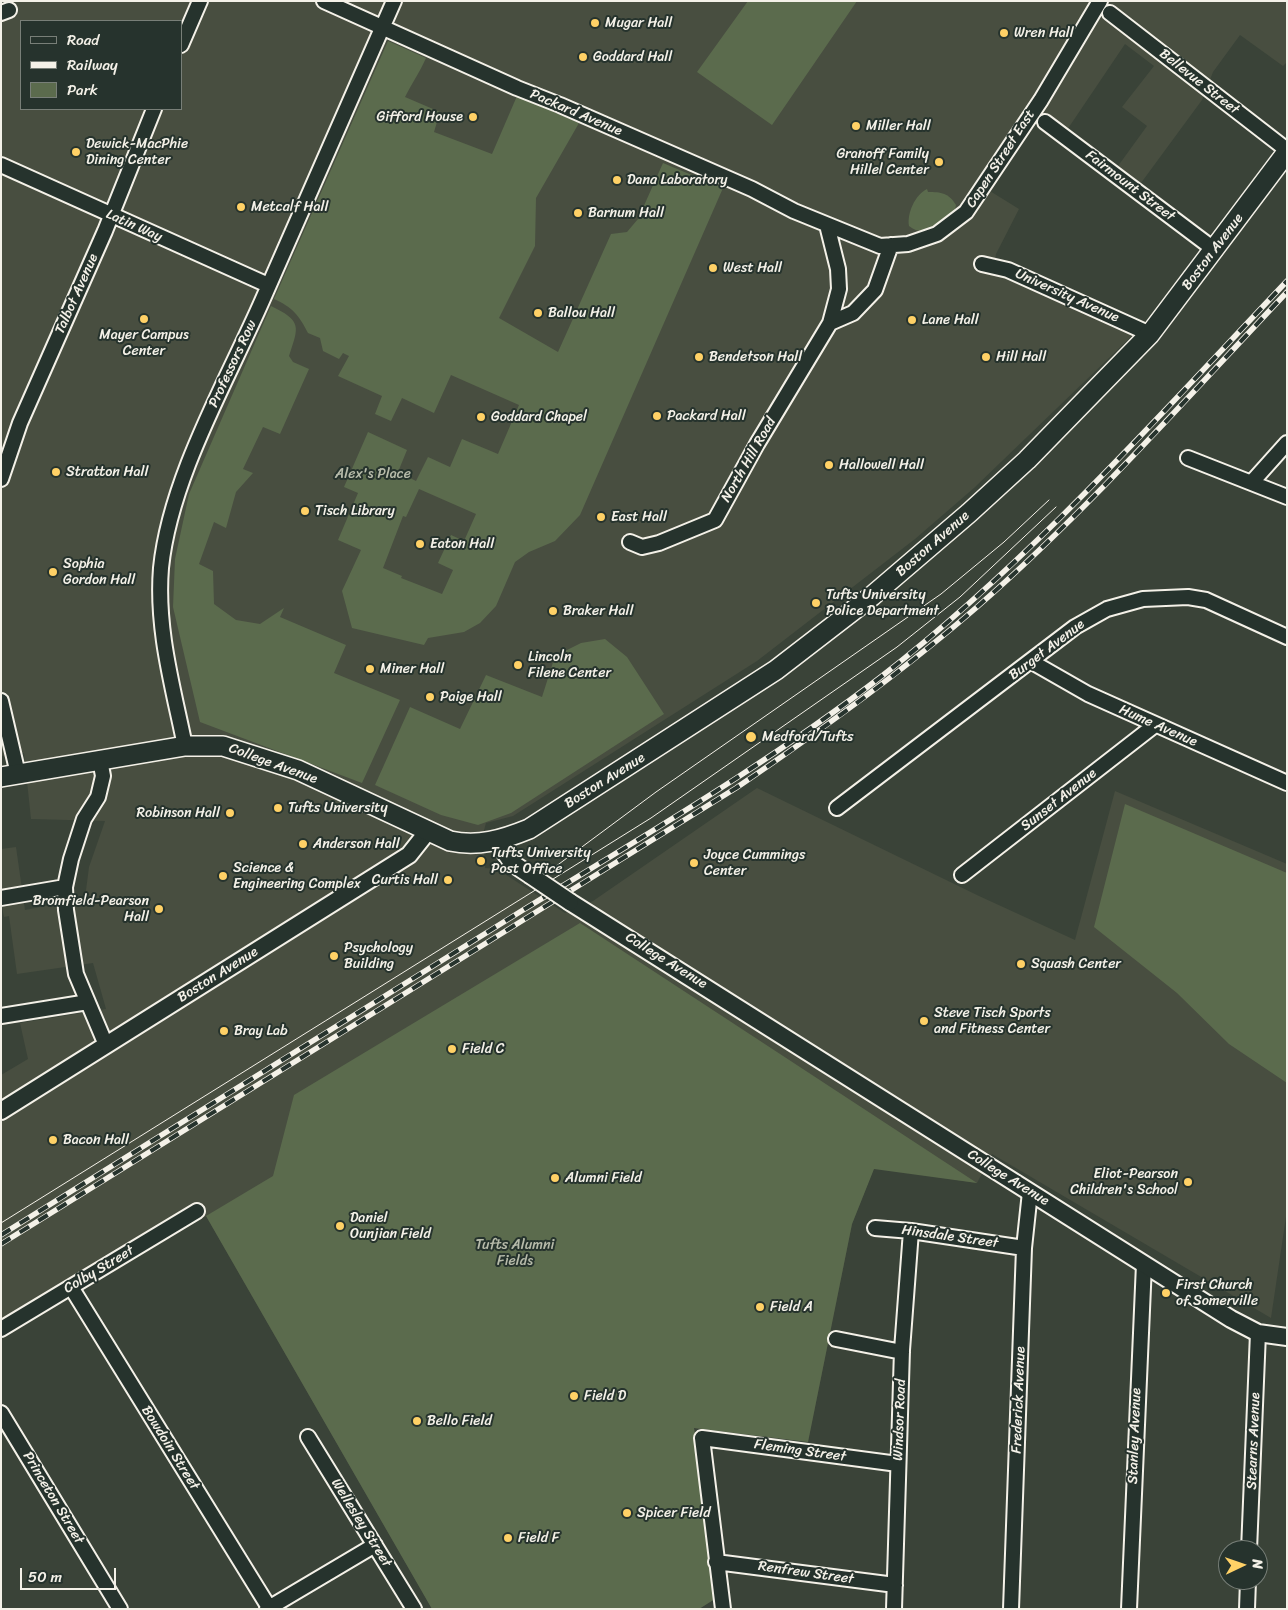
<!DOCTYPE html>
<style>
body{margin:0}
#map{position:relative;width:1288px;height:1610px;overflow:hidden;background:#3a4338;font-family:Sriracha,sans-serif}
canvas{display:block}
.frame{position:absolute;inset:0;border:2px solid #f4f1e8;pointer-events:none}
.legend{position:absolute;left:20px;top:20px;width:162px;height:90px;box-sizing:border-box;background:#26332d;border:1px solid #787f78;margin:0;padding:6px 9px;list-style:none;font-size:15px;color:#f4f1e8}
.legend li{display:flex;align-items:center;gap:10px;height:25px}
.legend b{width:25px;border:1px solid #787f78}
.north{position:absolute;left:1218px;top:1540px;width:50px;height:50px;box-sizing:border-box;background:#26332d;border:1px solid #787f78;border-radius:50%;rotate:87deg;font-size:14px;font-weight:700;line-height:20px;text-align:center;color:#f4f1e8}
.north::after{content:'';display:block;margin:auto;width:18px;height:22px;background:#ffd166;clip-path:polygon(50% 0,100% 100%,50% 72%,0 100%)}
.scale{position:absolute;left:20px;top:1568px;width:96px;height:22px;box-sizing:border-box;border:2px solid #f4f1e8;border-top:0;padding-left:6px;font-size:15px;line-height:18px;white-space:nowrap;color:#f4f1e8;-webkit-text-stroke:4px #26332d;paint-order:stroke}
</style>
<div id="map">
<canvas width="1288" height="1610"></canvas>
<div class="frame"></div>
<ul class="legend">
<li><b style="height:6px;background:#26332d"></b>Road</li>
<li><b style="height:6px;background:#f4f1e8"></b>Railway</li>
<li><b style="height:14px;background:#5b6b4d"></b>Park</li>
</ul>
<div class="north">N</div>
<div class="scale">50 m</div>
</div>
<script>
const c = document.querySelector('canvas').getContext('2d');
c.lineJoin = 'round';
function paint(path, color) { c.fillStyle = color; c.fill(path, 'evenodd'); }
function trace(path, color, width, dash) { c.strokeStyle = color; c.lineWidth = width; c.lineCap = dash ? 'butt' : 'round'; c.setLineDash(dash || []); c.stroke(path); }
function drawText(font, color, halo, rows, align = 'center') {
  c.font = font + ' Sriracha,sans-serif'; c.lineWidth = 4; c.setLineDash([]); c.textBaseline = 'middle'; c.strokeStyle = halo; c.fillStyle = color; for (const [text, x, y, turn = 0] of rows) {
    c.save(); c.translate(x, y); c.rotate((+turn || 0) * Math.PI / 180); c.textAlign = isNaN(turn) ? turn : align; if (halo) c.strokeText(text, 0, 0); c.fillText(text, 0, 0); c.restore();
  }
}
const built = new Path2D(`
 M 1,1 L 1287,1 L 1287,62 L 1283,66 L 1240,35 L 1213,72 L 1202,100 L 1141,183 L 1118,166 L 1147,126 L 1122,107 L 1154,66 L 1125,44 L 1067,130 L 1029,102 L 977,183 L 1019,209 L 996,254 L 994,268 L 1137,331 L 974,488 L 915,539 L 757,661 L 513,816 L 486,823 L 483,834 L 485,868 L 497,869 L 565,913 L 593,901 L 757,788 L 979,896 L 1075,940 L 1115,791 L 1287,864 L 1287,1210 L 1271,1318 L 992,1154 L 977,1183 L 874,1168 L 852,1224 L 808,1442 L 694,1428 L 718,1597 L 699,1609 L 432,1609 L 206,1216 L 159,1244 L 149,1235 L 1,1324 L 1,1075 L 28,1059 L 20,1023 L 106,1009 L 93,963 L 17,974 L 9,916 L 4,917 L 1,902 L 1,849 L 16,847 L 25,910 L 85,898 L 89,867 L 105,821 L 31,819 L 24,753 L 1,756 ZM 21,21 L 181,21 L 181,109 L 21,109 Z`);
const green = new Path2D(`
 M 748,1 L 857,1 L 772,125 L 697,72 Z
 M 388,41 L 426,58 C 420,72 412,83 405,97 L 440,112 L 434,132 L 492,154 L 517,96 L 579,123 L 536,198 L 535,246 L 499,318 L 558,352 L 611,234 L 627,232 L 638,219 L 663,163 L 723,188 L 580,515 L 555,541 L 529,552 L 515,562 L 496,606 L 480,623 L 464,632 L 428,638 L 424,645 L 352,628 L 342,591 L 361,550 L 338,540 L 358,493 L 344,487 L 368,432 L 407,450 L 398,472 L 416,481 L 428,457 L 450,467 L 462,439 L 498,454 L 519,405 L 451,375 L 434,413 L 402,398 L 391,421 L 375,414 L 382,396 L 338,376 L 349,356 L 343,353 L 339,359 L 323,351 L 320,338 L 308,333 C 299,315 292,307 274,299 ZM 419,489 L 476,514 L 464,541 L 451,535 L 438,563 L 453,570 L 442,594 L 401,578 L 402,576 L 383,568 L 403,516 L 406,517 Z
 M 927,189 L 928,192 C 941,192 949,193 956,205 C 953,223 925,240 909,226 C 907,213 915,195 927,189 Z
 M 271,306 C 302,321 299,326 289,356 L 293,362 L 309,369 L 280,434 L 263,427 L 243,469 L 253,473 L 236,492 L 226,528 L 214,522 L 199,564 L 213,571 L 214,604 L 236,620 L 260,624 L 284,608 L 280,617 L 346,645 L 334,673 L 400,700 L 362,783 L 200,722 L 173,607 L 175,559 L 189,494 Z
 M 605,639 L 627,657 L 664,714 L 511,813 L 478,825 L 441,815 L 375,785 L 410,707 L 460,729 L 486,675 L 542,697 L 555,656 L 581,643 Z
 M 1125,804 L 1287,873 L 1287,1083 L 1229,1044 L 1177,993 L 1094,927 Z
 M 580,923 L 977,1183 L 874,1169 L 852,1224 L 808,1442 L 694,1428 L 718,1597 L 699,1609 L 432,1609 L 206,1216 L 273,1176 L 294,1095 Z`);
const minor = new Path2D(`
 M 324,1 L 517,88 L 560,105 L 752,189 L 794,211 L 880,246 L 908,244 L 937,234 L 966,212 L 1041,100 L 1100,1
 M 1,13 L 9,10
 M 1110,13 L 1287,150
 M 181,45 L 200,1
 M 1045,122 L 1215,250
 M 1,165 L 268,285
 M 982,264 L 1008,270 L 1150,334
 M 830,323 L 853,313 L 875,290 L 891,245
 M 1188,458 L 1287,497
 M 1,479 L 20,423 L 105,231 L 154,109
 M 1252,482 L 1287,443
 M 630,542 L 642,547 L 659,543 L 715,520 L 757,444 L 830,323 L 839,289 L 838,269 L 827,225
 M 1032,662 L 1088,694 L 1287,783
 M 1,701 L 18,774
 M 185,746 C 173,687 156,629 161,568 C 170,479 226,383 262,301 C 306,201 350,101 394,1
 M 100,760 L 103,776 L 98,797 L 84,819 L 71,859 L 65,887 L 66,910 L 76,974 L 106,1045
 M 837,808 L 1075,627 L 1107,609 L 1143,599 L 1188,597 L 1206,600 L 1287,637
 M 962,875 L 1155,725
 M 1,898 L 65,887
 M 1,1016 L 88,1002
 M 875,1228 L 911,1231 L 1024,1248
 M 71,1287 L 270,1609
 M 1,1329 L 197,1211
 M 836,1339 L 902,1352
 M 1,1413 L 120,1609
 M 308,1437 L 414,1609
 M 1249,1550 L 1258,1333
 M 716,1562 L 895,1585
 M 267,1609 L 375,1545
 M 723,1609 L 702,1438 L 898,1464
 M 894,1609 L 902,1350 L 911,1231
 M 1011,1609 L 1024,1248 L 1030,1192
 M 1129,1609 L 1144,1264
 M 1247,1609 L 1248,1580`);
const tertiary = new Path2D(`
 M 497,841 L 512,863 L 530,875
 M 570,902 L 1231,1319 L 1258,1333 L 1287,1337
 M 1,1111 L 409,855 L 428,831`);
const secondary = new Path2D(`
 M 1,777 L 185,746 L 223,746 L 298,770 L 450,841 C 478,847 502,840 529,829 L 776,670 L 872,596 L 969,513 L 1027,460 L 1150,334 L 1287,152`);
const tram = new Path2D(`
 M 532,884 L 656,792 L 941,594 L 1004,542 L 1049,500
 M 1,1223 L 651,818 L 897,647 L 960,597 L 1056,507`);
const rail = new Path2D(`
 M 1,1235 C 175,1127 349,1018 523,910 C 645,835 769,763 882,676 C 1031,560 1157,418 1287,281
 M 1,1244 L 736,788 C 820,731 901,673 977,607 C 1088,510 1186,399 1287,292`);
const tertiaryBridge = new Path2D(`
 M 530,875 L 570,902`);
const markers = [
 [595,23,5,"#ffd166"],
 [1004,33,5,"#ffd166"],
 [583,57,5,"#ffd166"],
 [473,117,5,"#ffd166"],
 [856,126,5,"#ffd166"],
 [76,152,5,"#ffd166"],
 [939,162,5,"#ffd166"],
 [617,180,5,"#ffd166"],
 [241,207,5,"#ffd166"],
 [578,213,5,"#ffd166"],
 [713,268,5,"#ffd166"],
 [538,313,5,"#ffd166"],
 [144,319,5,"#ffd166"],
 [912,320,5,"#ffd166"],
 [699,357,5,"#ffd166"],
 [986,357,5,"#ffd166"],
 [657,416,5,"#ffd166"],
 [481,417,5,"#ffd166"],
 [829,465,5,"#ffd166"],
 [56,472,5,"#ffd166"],
 [305,511,5,"#ffd166"],
 [601,517,5,"#ffd166"],
 [420,544,5,"#ffd166"],
 [53,572,5,"#ffd166"],
 [816,603,5,"#ffd166"],
 [553,611,5,"#ffd166"],
 [518,665,5,"#ffd166"],
 [370,669,5,"#ffd166"],
 [430,697,5,"#ffd166"],
 [751,737,6,"#ffd166"],
 [278,808,5,"#ffd166"],
 [230,813,5,"#ffd166"],
 [303,844,5,"#ffd166"],
 [481,861,5,"#ffd166"],
 [694,863,5,"#ffd166"],
 [223,876,5,"#ffd166"],
 [448,880,5,"#ffd166"],
 [159,909,5,"#ffd166"],
 [334,956,5,"#ffd166"],
 [1021,964,5,"#ffd166"],
 [924,1021,5,"#ffd166"],
 [224,1031,5,"#ffd166"],
 [452,1049,5,"#ffd166"],
 [53,1140,5,"#ffd166"],
 [555,1178,5,"#ffd166"],
 [1188,1182,5,"#ffd166"],
 [340,1226,5,"#ffd166"],
 [1166,1293,5,"#ffd166"],
 [760,1307,5,"#ffd166"],
 [574,1396,5,"#ffd166"],
 [417,1421,5,"#ffd166"],
 [627,1513,5,"#ffd166"],
 [508,1538,5,"#ffd166"]
];
const poiNames = [
 ["Mugar Hall",605,23],
 ["Wren Hall",1014,33],
 ["Goddard Hall",593,57],
 ["Gifford House",463,117,"right"],
 ["Miller Hall",866,126],
 ["Dewick-MacPhie",86,144],
 ["Dining Center",86,160],
 ["Granoff Family",929,154,"right"],
 ["Hillel Center",929,170,"right"],
 ["Dana Laboratory",627,180],
 ["Metcalf Hall",251,207],
 ["Barnum Hall",588,213],
 ["West Hall",723,268],
 ["Ballou Hall",548,313],
 ["Lane Hall",922,320],
 ["Mayer Campus",144,335,"center"],
 ["Center",144,351,"center"],
 ["Bendetson Hall",709,357],
 ["Hill Hall",996,357],
 ["Packard Hall",667,416],
 ["Goddard Chapel",491,417],
 ["Hallowell Hall",839,465],
 ["Stratton Hall",66,472],
 ["Tisch Library",315,511],
 ["East Hall",611,517],
 ["Eaton Hall",430,544],
 ["Sophia",63,564],
 ["Gordon Hall",63,580],
 ["Tufts University",826,595],
 ["Police Department",826,611],
 ["Braker Hall",563,611],
 ["Lincoln",528,657],
 ["Filene Center",528,673],
 ["Miner Hall",380,669],
 ["Paige Hall",440,697],
 ["Medford/Tufts",762,737],
 ["Tufts University",288,808],
 ["Robinson Hall",220,813,"right"],
 ["Anderson Hall",313,844],
 ["Tufts University",491,853],
 ["Post Office",491,869],
 ["Joyce Cummings",704,855],
 ["Center",704,871],
 ["Science &",233,868],
 ["Engineering Complex",233,884],
 ["Curtis Hall",438,880,"right"],
 ["Bromfield-Pearson",149,901,"right"],
 ["Hall",149,917,"right"],
 ["Psychology",344,948],
 ["Building",344,964],
 ["Squash Center",1031,964],
 ["Steve Tisch Sports",934,1013],
 ["and Fitness Center",934,1029],
 ["Bray Lab",234,1031],
 ["Field C",462,1049],
 ["Bacon Hall",63,1140],
 ["Eliot-Pearson",1178,1174,"right"],
 ["Children's School",1178,1190,"right"],
 ["Alumni Field",565,1178],
 ["Daniel",350,1218],
 ["Ounjian Field",350,1234],
 ["First Church",1176,1285],
 ["of Somerville",1176,1301],
 ["Field A",770,1307],
 ["Field D",584,1396],
 ["Bello Field",427,1421],
 ["Spicer Field",637,1513],
 ["Field F",518,1538]
];
const streetNames = [
 ["Bellevue Street",1199,82,38],
 ["Packard Avenue",576,113,23],
 ["Capen Street East",1001,159,-57],
 ["Fairmount Street",1130,186,37],
 ["Latin Way",134,226,24],
 ["Boston Avenue",1213,252,-53],
 ["Talbot Avenue",77,294,-66],
 ["University Avenue",1067,296,24],
 ["Professors Row",233,364,-65],
 ["North Hill Road",749,460,-60],
 ["Boston Avenue",933,544,-41],
 ["Burget Avenue",1047,650,-37],
 ["Hume Avenue",1158,726,24],
 ["College Avenue",273,764,20],
 ["Boston Avenue",605,781,-32],
 ["Sunset Avenue",1059,800,-38],
 ["College Avenue",666,961,32],
 ["Boston Avenue",218,975,-32],
 ["College Avenue",1008,1178,32],
 ["Hinsdale Street",950,1237,8],
 ["Colby Street",99,1270,-31],
 ["Frederick Avenue",1019,1400,-88],
 ["Windsor Road",900,1420,-88],
 ["Stanley Avenue",1135,1436,-88],
 ["Stearns Avenue",1254,1441,-88],
 ["Bowdoin Street",170,1448,58],
 ["Fleming Street",800,1451,8],
 ["Princeton Street",53,1498,59],
 ["Wellesley Street",361,1523,58],
 ["Renfrew Street",806,1573,8]
];
const parkNames = [
 ["Alex's Place",373,474],
 ["Tufts Alumni",515,1245],
 ["Fields",515,1261]
];
paint(built, '#484e40');
paint(green, '#5b6b4d');
trace(minor, '#f4f1e8', 18);
trace(tertiary, '#f4f1e8', 20);
trace(secondary, '#f4f1e8', 22);
trace(minor, '#26332d', 14);
trace(tertiary, '#26332d', 16);
trace(secondary, '#26332d', 19);
trace(tram, '#f4f1e8', 1);
trace(rail, '#f4f1e8', 5.5);
trace(rail, '#26332d', 4, [11]);
trace(tertiaryBridge, '#f4f1e8', 20, []);
trace(tertiaryBridge, '#26332d', 16);
for (const [x, y, r, color] of markers) { const dot = new Path2D(); dot.arc(x, y, r, 0, 2 * Math.PI); c.fillStyle = color; c.fill(dot); trace(dot, '#26332d', 2); }
drawText('14px', '#f4f1e8', '#26332d', poiNames, 'left');
drawText('14px', '#f4f1e8', '#26332d', streetNames);
drawText('14px', '#b7bbaa', '#26332d', parkNames);
</script>
